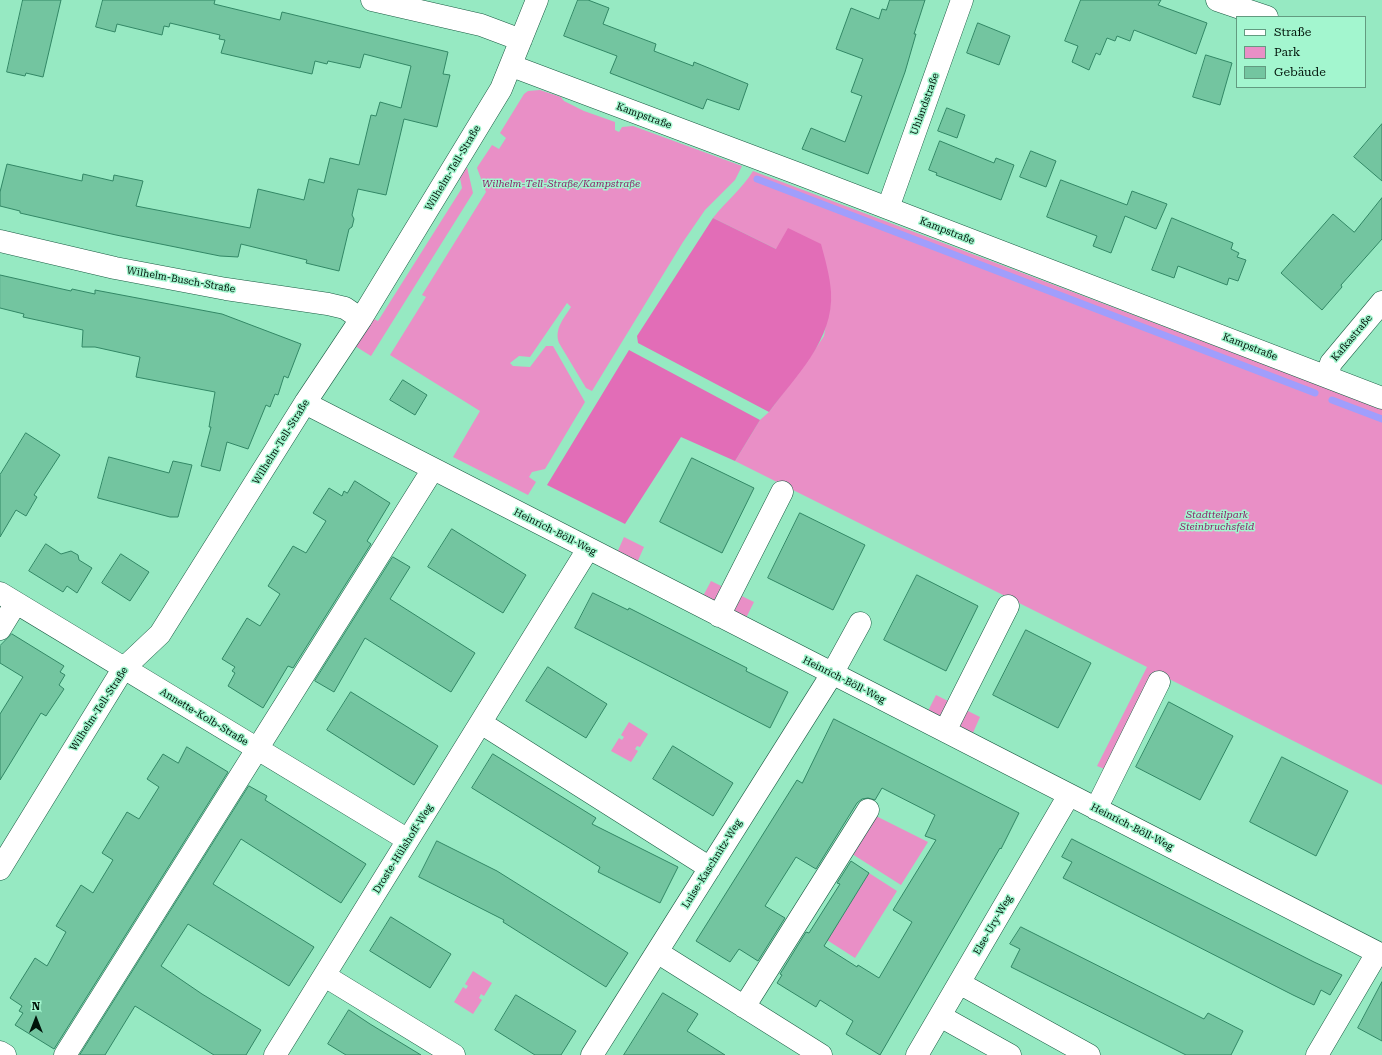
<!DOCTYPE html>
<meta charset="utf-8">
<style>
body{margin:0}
#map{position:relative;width:1382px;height:1055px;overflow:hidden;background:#96e9c2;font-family:"Roboto Serif",serif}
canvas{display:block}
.legend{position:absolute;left:1236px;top:16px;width:130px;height:72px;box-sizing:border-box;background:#a3f6cf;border:1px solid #629b80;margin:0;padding:5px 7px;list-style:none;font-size:12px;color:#001309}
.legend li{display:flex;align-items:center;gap:8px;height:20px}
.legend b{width:20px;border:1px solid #629b80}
.north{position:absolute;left:16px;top:999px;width:40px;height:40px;-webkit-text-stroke:3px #a3f6cf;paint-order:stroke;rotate:0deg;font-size:11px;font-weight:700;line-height:16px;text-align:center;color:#001309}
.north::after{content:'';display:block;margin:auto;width:14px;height:18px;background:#001309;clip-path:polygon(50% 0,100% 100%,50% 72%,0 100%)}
</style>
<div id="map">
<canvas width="1382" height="1055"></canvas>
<ul class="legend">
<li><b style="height:5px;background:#fff"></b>Straße</li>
<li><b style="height:11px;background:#e98fc6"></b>Park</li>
<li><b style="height:11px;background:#73c5a0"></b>Gebäude</li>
</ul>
<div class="north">N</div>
</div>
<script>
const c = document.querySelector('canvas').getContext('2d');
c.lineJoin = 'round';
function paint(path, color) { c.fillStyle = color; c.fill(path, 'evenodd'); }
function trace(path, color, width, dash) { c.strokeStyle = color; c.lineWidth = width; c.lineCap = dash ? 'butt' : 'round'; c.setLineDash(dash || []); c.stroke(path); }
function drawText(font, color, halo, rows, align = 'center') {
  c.font = font + ' "Roboto Serif",serif'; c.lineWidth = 3; c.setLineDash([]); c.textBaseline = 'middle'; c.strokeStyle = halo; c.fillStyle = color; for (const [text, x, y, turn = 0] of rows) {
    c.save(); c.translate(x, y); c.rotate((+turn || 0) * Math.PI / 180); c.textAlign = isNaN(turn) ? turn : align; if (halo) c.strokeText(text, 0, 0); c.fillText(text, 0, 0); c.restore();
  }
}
const green = new Path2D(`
 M 540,90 L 561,97 L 564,101 L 584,111 L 615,122 L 615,130 L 619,132 L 622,127 L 633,126 L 742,166 L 735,180 L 705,210 L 683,242 L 592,391 L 586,388 L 559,343 C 554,329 564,318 571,307 L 567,303 L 530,357 L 519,356 L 510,363 L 513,366 L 530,367 L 546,346 L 553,346 L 585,402 L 545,469 L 532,472 L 529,477 L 536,482 L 528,495 L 453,457 L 480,411 L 390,355 L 426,297 L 422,295 L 486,192 L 477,168 L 478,166 L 492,145 L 499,149 L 506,138 L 500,133 L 524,94 L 528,91 Z
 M 467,167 L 473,193 L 371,356 L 355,346 L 372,318 L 378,321 L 462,188 L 460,178 Z
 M 753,171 L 1382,409 L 1382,785 L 1157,673 L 1107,770 L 1097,766 L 1147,667 L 735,461 L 760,420 L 769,412 L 810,357 L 824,336 L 826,324 L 776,249 L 713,218 C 726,201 742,189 753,171 Z
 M 624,537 L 644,547 L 636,565 L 616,555 Z
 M 711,581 L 754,602 L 745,620 L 702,598 Z
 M 936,695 L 980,717 L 972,735 L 927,713 Z
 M 629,722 L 648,734 L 640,747 L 637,746 L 635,749 L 638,751 L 631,762 L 611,751 L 619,738 L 622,740 L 624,737 L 621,735 Z
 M 872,814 L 928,842 L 901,885 L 849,852 Z
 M 869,873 L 897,891 L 855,958 L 827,940 Z
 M 473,971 L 492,983 L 484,996 L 481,994 L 479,998 L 482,1000 L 473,1014 L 454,1002 L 463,987 L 466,989 L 468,986 L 465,984 Z`);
const forest = new Path2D(`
 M 713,218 L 776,249 L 788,228 L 821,244 C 825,259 830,276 831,292 C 834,340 795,377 769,412 L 638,343 L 637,336 Z
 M 629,350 L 760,420 L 735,461 L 681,437 L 625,524 L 547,485 Z`);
const stream = new Path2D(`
 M 757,179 L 1315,393
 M 1332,400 L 1382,419`);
const building = new Path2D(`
 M 23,0 L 61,0 L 43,77 L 26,73 L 25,76 L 7,72 Z
 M 103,0 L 215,0 L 214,4 L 280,20 L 282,12 L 448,52 L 443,74 L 450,75 L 437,127 L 404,119 L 386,195 L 358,189 L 352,215 L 354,219 L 352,227 L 349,229 L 339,271 L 306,263 L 307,260 L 241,244 L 238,257 L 220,256 L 116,235 L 20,213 L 20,211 L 0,206 L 0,192 L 7,164 L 82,181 L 83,174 L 113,181 L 114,175 L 143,181 L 136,206 L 250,228 L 258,189 L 304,200 L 309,179 L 324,183 L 330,158 L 359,165 L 371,115 L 376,116 L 380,102 L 401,108 L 411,66 L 364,54 L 360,68 L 328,61 L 327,64 L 315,61 L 312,74 L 221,53 L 225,40 L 219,39 L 220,35 L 170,23 L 169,27 L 164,26 L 162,35 L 117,24 L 115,32 L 96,27 Z
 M 578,0 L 588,0 L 609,8 L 603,24 L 656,44 L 654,51 L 693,66 L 694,62 L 748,84 L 739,110 L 707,99 L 703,109 L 610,73 L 617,56 L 564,36 Z
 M 890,0 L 925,0 L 914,34 L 916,34 L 905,72 L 868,174 L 802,149 L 811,128 L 845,142 L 862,96 L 851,92 L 863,59 L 836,49 L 851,8 L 879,19 L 882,9 L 886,10 Z
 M 1081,0 L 1161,0 L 1158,5 L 1207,23 L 1196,54 L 1134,30 L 1130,41 L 1117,36 L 1115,41 L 1107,38 L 1100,55 L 1096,53 L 1089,70 L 1072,62 L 1078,46 L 1065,41 Z
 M 978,23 L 1010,36 L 999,65 L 967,53 Z
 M 1206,55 L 1232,63 L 1220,105 L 1193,97 Z
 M 947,108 L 965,115 L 957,138 L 938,131 Z
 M 1382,124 L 1382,181 L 1354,157 Z
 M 940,141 L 994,163 L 996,158 L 1014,165 L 1001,200 L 936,175 L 937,173 L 929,170 Z
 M 1031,151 L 1056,161 L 1046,187 L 1020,177 Z
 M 1061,180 L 1127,205 L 1132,191 L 1167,204 L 1156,229 L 1125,216 L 1111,253 L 1093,246 L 1097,236 L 1047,217 Z
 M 1382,198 L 1382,239 L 1341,285 L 1342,287 L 1322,310 L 1281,273 L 1333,214 L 1354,232 Z
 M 1172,218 L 1233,243 L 1231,249 L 1239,253 L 1237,257 L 1246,260 L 1238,281 L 1229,278 L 1227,285 L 1178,266 L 1174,278 L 1152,270 Z
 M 0,275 L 71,291 L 72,289 L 95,294 L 95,290 L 222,314 L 301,344 L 288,378 L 284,376 L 278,395 L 275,394 L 270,407 L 266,405 L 248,449 L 227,442 L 220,471 L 201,466 L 211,427 L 209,427 L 215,392 L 136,377 L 140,357 L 95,347 L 82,347 L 83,330 L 23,317 L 24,314 L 0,308 Z
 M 403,380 L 427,395 L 415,415 L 390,400 Z
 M 26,433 L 60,455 L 34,495 L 37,497 L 26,516 L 16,510 L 0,537 L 0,475 Z
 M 109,457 L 169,473 L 173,461 L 192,465 L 178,517 L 170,517 L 98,498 Z
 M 692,458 L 754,488 L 722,553 L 660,522 Z
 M 355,481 L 390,503 L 367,541 L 371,544 L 293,668 L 288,666 L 263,708 L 228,686 L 235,673 L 232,671 L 235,667 L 222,659 L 247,618 L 260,626 L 280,594 L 268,586 L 293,546 L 306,553 L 326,521 L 313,513 L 329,488 L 342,496 L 344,491 L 347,493 Z
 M 800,513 L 865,545 L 833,610 L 768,578 Z
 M 452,529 L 526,575 L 503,613 L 428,567 Z
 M 46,544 L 61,554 L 71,551 L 78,555 L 79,560 L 92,568 L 77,593 L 67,586 L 63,592 L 29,571 Z
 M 121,554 L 149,572 L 130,601 L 102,583 Z
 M 393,557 L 410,567 L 390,599 L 475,653 L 451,692 L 365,638 L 334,692 L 315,681 Z
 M 917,575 L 978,606 L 946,671 L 884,640 Z
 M 593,593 L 628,610 L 629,608 L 747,668 L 746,671 L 788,692 L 770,728 L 575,628 Z
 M 1026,630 L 1091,663 L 1058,728 L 993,695 Z
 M 12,634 L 64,666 L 60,672 L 65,675 L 59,685 L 64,689 L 46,716 L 41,713 L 0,780 L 0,714 L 23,677 L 0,663 L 0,646 Z
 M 548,667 L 607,704 L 586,738 L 526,701 Z
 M 351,692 L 438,746 L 414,785 L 327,730 Z
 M 1169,702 L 1233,736 L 1200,800 L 1136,767 Z
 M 834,719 L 1019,813 L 1001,849 L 1000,848 L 880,1055 L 846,1034 L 853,1021 L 820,1000 L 816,1007 L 777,983 L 782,975 L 780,974 L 806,932 L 809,933 L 840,884 L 837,883 L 851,861 L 869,873 L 824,946 L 857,967 L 858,965 L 879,978 L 912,922 L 893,910 L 936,840 L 925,836 L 935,815 L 882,788 L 875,800 L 868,798 L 862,799 L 857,803 L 816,869 L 796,857 L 765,906 L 785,918 L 758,961 L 739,949 L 730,962 L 696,941 L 797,780 L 802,783 Z
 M 673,746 L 733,783 L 713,816 L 653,779 Z
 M 187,747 L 228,772 L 54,1049 L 15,1025 L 23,1013 L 19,1011 L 22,1006 L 10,998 L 35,958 L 47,966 L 66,932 L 56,926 L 81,885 L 93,893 L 113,860 L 102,853 L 127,812 L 139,819 L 159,787 L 147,779 L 163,754 L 178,763 Z
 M 493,754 L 596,818 L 592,824 L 678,867 L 660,903 L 598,872 L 600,867 L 472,788 Z
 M 1282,757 L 1348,791 L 1316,856 L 1250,822 Z
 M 249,786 L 267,796 L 265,800 L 366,864 L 341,903 L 241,839 L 228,860 L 213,884 L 314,947 L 289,986 L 188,924 L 161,966 L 202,994 L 261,1030 L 246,1055 L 214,1055 L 135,1006 L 105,1055 L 80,1055 Z
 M 1072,839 L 1314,962 L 1342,975 L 1330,995 L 1321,990 L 1314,1005 L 1293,995 L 1063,878 L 1072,862 L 1062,857 Z
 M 437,841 L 497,871 L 628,953 L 606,987 L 503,922 L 504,920 L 419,877 Z
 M 391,917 L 451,954 L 430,988 L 370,951 Z
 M 1021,927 L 1204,1019 L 1208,1013 L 1243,1031 L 1231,1055 L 1186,1055 L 1011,967 L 1020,949 L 1010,944 Z
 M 1382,982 L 1382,1041 L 1358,1028 Z
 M 663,993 L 698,1014 L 687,1031 L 725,1055 L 624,1055 Z
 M 516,995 L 576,1031 L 561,1055 L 535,1055 L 495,1030 Z
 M 349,1010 L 370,1024 L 421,1055 L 346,1055 L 328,1044 Z`);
const minor = new Path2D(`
 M 372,0 L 481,25 L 521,40
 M 1217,0 L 1267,17
 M 512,66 L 799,174 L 1382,398
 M 888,208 L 962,0
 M 0,241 L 115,268 L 226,289 L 328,304 L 345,308 L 361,319
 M 1327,376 L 1331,363 L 1382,302
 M 305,403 L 1382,955
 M 0,593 L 408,840
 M 719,616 L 782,492
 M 0,629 L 16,603
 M 481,723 L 710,868
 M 945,731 L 1008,606
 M 1096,809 L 1159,682
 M 0,869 L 123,669 L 160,634 L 305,403 L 361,319 L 501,89 L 537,0
 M 657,952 L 821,1055
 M 325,976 L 454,1055
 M 959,983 L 1089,1055
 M 744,1007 L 868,810
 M 940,1016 L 1010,1055
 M 0,1052 L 5,1055
 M 65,1055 L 433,469
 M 275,1055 L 588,549
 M 592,1055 L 832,674 L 860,623
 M 917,1055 L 1069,795
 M 1317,1055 L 1377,953`);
const streetNames = [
 ["Uhlandstraße",925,104,-70],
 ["Kampstraße",644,116,20],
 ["Wilhelm-Tell-Straße",453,168,-59],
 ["Kampstraße",947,231,21],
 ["Wilhelm-Busch-Straße",181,280,10],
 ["Kafkastraße",1352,338,-50],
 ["Kampstraße",1250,347,21],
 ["Wilhelm-Tell-Straße",281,442,-58],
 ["Heinrich-Böll-Weg",555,532,27],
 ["Heinrich-Böll-Weg",844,680,27],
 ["Wilhelm-Tell-Straße",99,709,-57],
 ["Annette-Kolb-Straße",204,717,31],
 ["Heinrich-Böll-Weg",1132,827,27],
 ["Droste-Hülshoff-Weg",403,849,-58],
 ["Luise-Kaschnitz-Weg",712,864,-58],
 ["Else-Ury-Weg",993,925,-60]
];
const parkNames = [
 ["Wilhelm-Tell-Straße/Kampstraße",561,184],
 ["Stadtteilpark",1217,515],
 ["Steinbruchsfeld",1217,527]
];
paint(green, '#e98fc6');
paint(forest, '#e26db7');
trace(stream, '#a09efc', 7);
paint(building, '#73c5a0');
trace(building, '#328765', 1);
trace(minor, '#195b42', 23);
trace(minor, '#fff', 22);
drawText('10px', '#001309', '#a3f6cf', streetNames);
drawText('italic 10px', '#8c236b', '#a3f6cf', parkNames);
</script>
